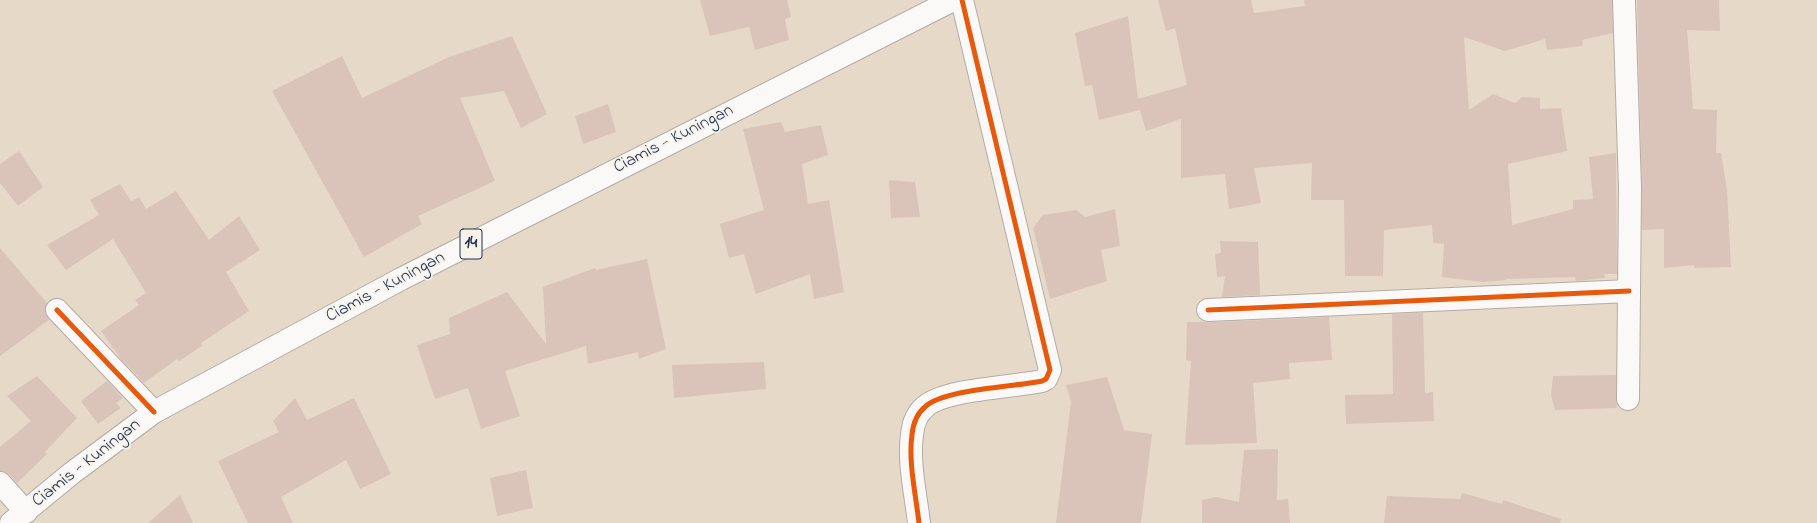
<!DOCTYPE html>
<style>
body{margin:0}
canvas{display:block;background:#e6d9c8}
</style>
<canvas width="1817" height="523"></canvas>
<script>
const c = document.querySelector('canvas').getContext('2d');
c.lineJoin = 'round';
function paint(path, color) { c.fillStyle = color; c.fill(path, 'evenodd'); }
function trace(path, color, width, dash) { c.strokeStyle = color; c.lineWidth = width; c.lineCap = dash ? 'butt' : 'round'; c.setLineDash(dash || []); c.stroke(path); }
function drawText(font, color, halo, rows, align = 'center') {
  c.font = font + ' "Indie Flower",sans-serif'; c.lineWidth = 3.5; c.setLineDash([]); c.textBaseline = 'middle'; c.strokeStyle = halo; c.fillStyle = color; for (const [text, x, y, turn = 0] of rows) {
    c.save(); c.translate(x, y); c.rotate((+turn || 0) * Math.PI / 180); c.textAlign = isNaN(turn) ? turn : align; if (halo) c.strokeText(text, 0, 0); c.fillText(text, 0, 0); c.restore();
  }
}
const building = new Path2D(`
 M 700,0 L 787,0 L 791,17 L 785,19 L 789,40 L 755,50 L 749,27 L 710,36 Z
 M 1158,0 L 1251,0 L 1254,13 L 1305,6 L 1304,0 L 1612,0 L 1613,33 L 1582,40 L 1583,46 L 1547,50 L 1545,39 L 1505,51 L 1464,37 L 1469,110 L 1493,94 L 1515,103 L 1522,97 L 1540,98 L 1540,109 L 1561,108 L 1567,151 L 1508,164 L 1512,225 L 1573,209 L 1573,200 L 1593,199 L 1589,157 L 1616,153 L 1617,274 L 1604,274 L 1605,278 L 1576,281 L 1575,277 L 1506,279 L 1506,280 L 1483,282 L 1442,277 L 1444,244 L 1433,243 L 1432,225 L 1384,230 L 1383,276 L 1345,276 L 1344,200 L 1311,200 L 1312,163 L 1254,168 L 1261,203 L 1229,209 L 1225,174 L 1181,178 L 1181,119 L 1146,131 L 1139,107 L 1140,110 L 1099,120 L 1092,85 L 1085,86 L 1075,33 L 1128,16 L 1138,99 L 1187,85 L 1175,28 L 1166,31 Z
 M 1637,0 L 1719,0 L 1720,31 L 1687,30 L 1693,109 L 1717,110 L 1716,153 L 1721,153 L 1727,190 L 1731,267 L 1694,268 L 1694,265 L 1664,268 L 1664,229 L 1642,230 L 1642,188 Z
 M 512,36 L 547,114 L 521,128 L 504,91 L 460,98 L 495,181 L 418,216 L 422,224 L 364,257 L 272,91 L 342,56 L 362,98 L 449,57 Z
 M 608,104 L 616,132 L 583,144 L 575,116 Z
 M 781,122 L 785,132 L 821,125 L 828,155 L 802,164 L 808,204 L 829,200 L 844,292 L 814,299 L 810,274 L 756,294 L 744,254 L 729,258 L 720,224 L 764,210 L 743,129 Z
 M 19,151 L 43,187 L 18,206 L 0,183 L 0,164 Z
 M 889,180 L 915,182 L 920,217 L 891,218 Z
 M 120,184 L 131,201 L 139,197 L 146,209 L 176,191 L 209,240 L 239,216 L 260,250 L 226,272 L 249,311 L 201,343 L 202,346 L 179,361 L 177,359 L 144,383 L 121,359 L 101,331 L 139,305 L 135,300 L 146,293 L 113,239 L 66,270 L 47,245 L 99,215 L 90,200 Z
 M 1115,209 L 1120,246 L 1101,250 L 1107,281 L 1050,299 L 1033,228 L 1043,215 L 1076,210 L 1085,217 Z
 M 1220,241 L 1258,242 L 1260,295 L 1222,297 L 1225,276 L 1217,277 L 1215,254 L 1221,253 Z
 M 0,248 L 47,303 L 45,313 L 49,320 L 0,356 Z
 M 647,259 L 666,349 L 639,359 L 638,352 L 588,364 L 586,346 L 505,371 L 520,416 L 481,429 L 468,388 L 435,399 L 417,345 L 450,334 L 449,318 L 507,292 L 546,344 L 543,287 L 595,268 L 596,270 Z
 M 1423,313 L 1425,393 L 1433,392 L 1434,421 L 1346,424 L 1345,395 L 1393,394 L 1392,314 Z
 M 1329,317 L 1332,360 L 1289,363 L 1290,379 L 1253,383 L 1257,443 L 1185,445 L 1191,361 L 1186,360 L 1187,322 L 1220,322 Z
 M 764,362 L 766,389 L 674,398 L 672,365 Z
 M 1616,375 L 1616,399 L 1617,408 L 1555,410 L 1551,395 L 1553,376 Z
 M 37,376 L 77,418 L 45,452 L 47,454 L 17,483 L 9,474 L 0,471 L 0,447 L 31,421 L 7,396 Z
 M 1107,377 L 1124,430 L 1152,434 L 1141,523 L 1056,523 L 1071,402 L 1066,385 Z
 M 107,381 L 123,398 L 116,403 L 121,408 L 98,424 L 81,401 Z
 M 295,398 L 307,420 L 354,398 L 391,474 L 360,489 L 346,460 L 281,497 L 293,523 L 248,523 L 218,461 L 279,432 L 273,421 Z
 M 1278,449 L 1277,500 L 1288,499 L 1290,523 L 1202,523 L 1202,500 L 1216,497 L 1239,502 L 1244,450 Z
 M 526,470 L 533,508 L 497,516 L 490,478 Z
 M 1462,493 L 1502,504 L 1503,500 L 1561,519 L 1560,523 L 1384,523 L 1387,496 L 1460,499 Z
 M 180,495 L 193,523 L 148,523 Z`);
const street = new Path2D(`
 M 1624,0 L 1630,188 L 1628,399
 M 57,310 L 154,412
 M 1208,310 L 1629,291
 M 0,483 L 26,512
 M 919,523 C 916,496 908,461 912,435 C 913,423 917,413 926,406 C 946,389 1014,387 1042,381 L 1046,379 L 1050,370 L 962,0`);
const highway = new Path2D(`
 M 11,523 L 72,473 L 154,412 L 401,279 L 953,0`);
const cycleway = new Path2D(`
 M 57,310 L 154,412
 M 1208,310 L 1629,291
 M 919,523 C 916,496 908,461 912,435 C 913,423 917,413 926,406 C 946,389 1014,387 1042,381 L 1046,379 L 1050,370 L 962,0`);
const shields = [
 [471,244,22]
];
const shieldNames = [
 ["14",471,244]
];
const streetNames = [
 ["Ciamis - Kuningan",674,140,-27],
 ["Ciamis - Kuningan",386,288,-28],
 ["Ciamis - Kuningan",87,464,-38]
];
paint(building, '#dac4b9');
trace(street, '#b2aca6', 24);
trace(highway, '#b2aca6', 24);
trace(street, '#fbf9f7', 22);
trace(highway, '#fbf9f7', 22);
trace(cycleway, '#e8590c', 5);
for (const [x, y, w] of shields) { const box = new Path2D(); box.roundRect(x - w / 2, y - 15, w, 30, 3); c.fillStyle = '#f7f3e8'; c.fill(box); trace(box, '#1b2f5e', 1); }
drawText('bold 17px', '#1b2f5e', null, shieldNames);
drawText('18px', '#1b2f5e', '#f7f3e8', streetNames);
</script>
